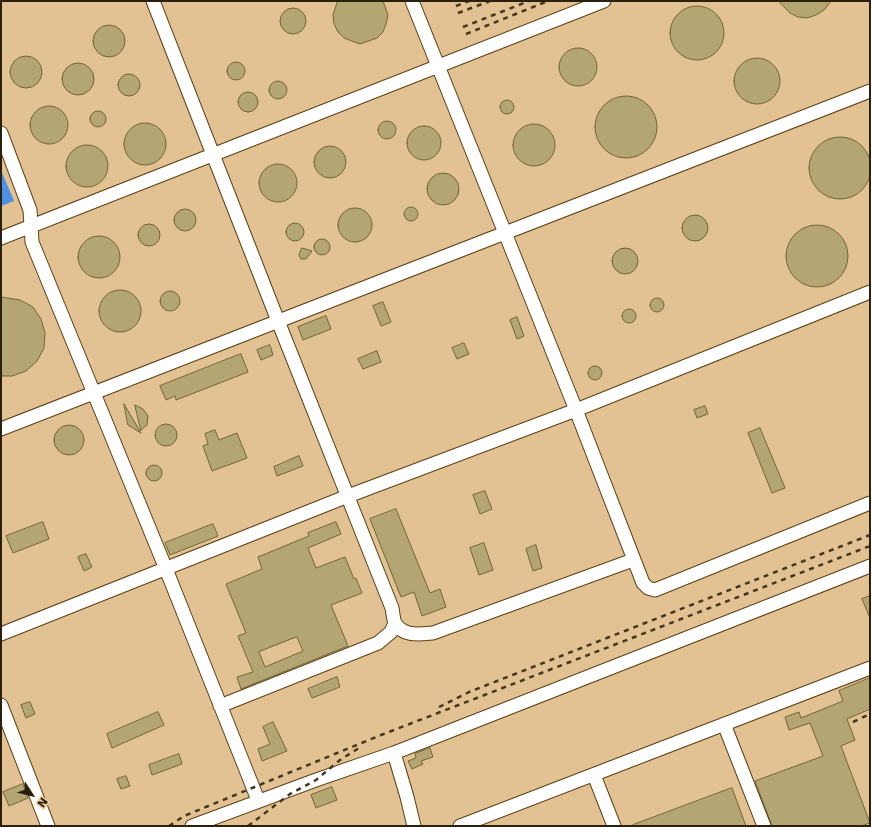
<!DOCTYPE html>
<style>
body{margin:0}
#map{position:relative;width:871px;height:827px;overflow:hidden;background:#e2c193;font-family:"DejaVu Sans",sans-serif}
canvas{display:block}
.frame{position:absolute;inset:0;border:2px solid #2b1f0d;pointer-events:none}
.north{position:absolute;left:12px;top:775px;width:40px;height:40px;-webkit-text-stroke:3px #efcea0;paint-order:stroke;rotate:126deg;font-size:11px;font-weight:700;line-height:16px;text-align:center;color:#2b1f0d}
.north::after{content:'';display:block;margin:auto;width:14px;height:18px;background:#2b1f0d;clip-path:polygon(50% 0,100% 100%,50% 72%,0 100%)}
</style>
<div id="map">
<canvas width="871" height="827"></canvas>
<div class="frame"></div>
<div class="north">N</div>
</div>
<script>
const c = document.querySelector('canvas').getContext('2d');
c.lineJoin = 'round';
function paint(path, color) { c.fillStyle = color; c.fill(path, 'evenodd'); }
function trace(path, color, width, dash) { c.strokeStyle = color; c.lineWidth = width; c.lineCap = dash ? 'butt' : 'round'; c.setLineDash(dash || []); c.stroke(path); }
const water = new Path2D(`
 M 1,170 L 14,201 L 1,206 Z`);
const building = new Path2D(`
 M 338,1 L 383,1 L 388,15 L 386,24 L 383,32 L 377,38 L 360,44 L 344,38 L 338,32 L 334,24 L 333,15 Z
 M 779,1 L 831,1 L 824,10 L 816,15 L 807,18 L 798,17 L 790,13 Z
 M670 33a27 27 0 1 1 54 0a27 27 0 1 1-54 0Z
 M280 21a13 13 0 1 1 26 0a13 13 0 1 1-26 0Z
 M93 41a16 16 0 1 1 32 0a16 16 0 1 1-32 0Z
 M559 67a19 19 0 1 1 38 0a19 19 0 1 1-38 0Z
 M10 72a16 16 0 1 1 32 0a16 16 0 1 1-32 0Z
 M734 81a23 23 0 1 1 46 0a23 23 0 1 1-46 0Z
 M227 71a9 9 0 1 1 18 0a9 9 0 1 1-18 0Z
 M62 79a16 16 0 1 1 32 0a16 16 0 1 1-32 0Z
 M118 85a11 11 0 1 1 22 0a11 11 0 1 1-22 0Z
 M269 90a9 9 0 1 1 18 0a9 9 0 1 1-18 0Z
 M238 102a10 10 0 1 1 20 0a10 10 0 1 1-20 0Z
 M595 127a31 31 0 1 1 62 0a31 31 0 1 1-62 0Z
 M500 107a7 7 0 1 1 14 0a7 7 0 1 1-14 0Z
 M30 125a19 19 0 1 1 38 0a19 19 0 1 1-38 0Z
 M90 119a8 8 0 1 1 16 0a8 8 0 1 1-16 0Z
 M378 130a9 9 0 1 1 18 0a9 9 0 1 1-18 0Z
 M124 144a21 21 0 1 1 42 0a21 21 0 1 1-42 0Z
 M513 145a21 21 0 1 1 42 0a21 21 0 1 1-42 0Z
 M407 143a17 17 0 1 1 34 0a17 17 0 1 1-34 0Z
 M809 168a31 31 0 1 1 62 0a31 31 0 1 1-62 0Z
 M66 166a21 21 0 1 1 42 0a21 21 0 1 1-42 0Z
 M314 162a16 16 0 1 1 32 0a16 16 0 1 1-32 0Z
 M259 183a19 19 0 1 1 38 0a19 19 0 1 1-38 0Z
 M427 189a16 16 0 1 1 32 0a16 16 0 1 1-32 0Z
 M404 214a7 7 0 1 1 14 0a7 7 0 1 1-14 0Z
 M338 225a17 17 0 1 1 34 0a17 17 0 1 1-34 0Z
 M174 220a11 11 0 1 1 22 0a11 11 0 1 1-22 0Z
 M682 228a13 13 0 1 1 26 0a13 13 0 1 1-26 0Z
 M286 232a9 9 0 1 1 18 0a9 9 0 1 1-18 0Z
 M138 235a11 11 0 1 1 22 0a11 11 0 1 1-22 0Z
 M786 256a31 31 0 1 1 62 0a31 31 0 1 1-62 0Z
 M78 257a21 21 0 1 1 42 0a21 21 0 1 1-42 0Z
 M314 247a8 8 0 1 1 16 0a8 8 0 1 1-16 0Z
 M612 261a13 13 0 1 1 26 0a13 13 0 1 1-26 0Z
 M 302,248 L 312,251 L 306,259 L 301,259 L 299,255 Z
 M99 311a21 21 0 1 1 42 0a21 21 0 1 1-42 0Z
 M160 301a10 10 0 1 1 20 0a10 10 0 1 1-20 0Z
 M 1,297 L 20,300 L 33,307 L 41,319 L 45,333 L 44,348 L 37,361 L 26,371 L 12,376 L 1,376 Z
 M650 305a7 7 0 1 1 14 0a7 7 0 1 1-14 0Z
 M 383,302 L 391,322 L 381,326 L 373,306 Z
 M622 316a7 7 0 1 1 14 0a7 7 0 1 1-14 0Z
 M 326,316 L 331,329 L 303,340 L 298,327 Z
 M 517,317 L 524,336 L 517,339 L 510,320 Z
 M 464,343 L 469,354 L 457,359 L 452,348 Z
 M 270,345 L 273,355 L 261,360 L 257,350 Z
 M 377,351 L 381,362 L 363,369 L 358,359 Z
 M 241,354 L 248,372 L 176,400 L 175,396 L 166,400 L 160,386 Z
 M588 373a7 7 0 1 1 14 0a7 7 0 1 1-14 0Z
 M 124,404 L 141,433 L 128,425 Z
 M 135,405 L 143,409 L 148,416 L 147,425 L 141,430 Z
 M 705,406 L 708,414 L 697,418 L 694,410 Z
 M155 435a11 11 0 1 1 22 0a11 11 0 1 1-22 0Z
 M54 440a15 15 0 1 1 30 0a15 15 0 1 1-30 0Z
 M 760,428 L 785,488 L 772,493 L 748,433 Z
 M 215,430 L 219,440 L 237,433 L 247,458 L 212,471 L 203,446 L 208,444 L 205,434 Z
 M 299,456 L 303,466 L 277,476 L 274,467 Z
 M146 473a8 8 0 1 1 16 0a8 8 0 1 1-16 0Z
 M 485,491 L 492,509 L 480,514 L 473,495 Z
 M 396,509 L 430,593 L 440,589 L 446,607 L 422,616 L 414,592 L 401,597 L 370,519 Z
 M 43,522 L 49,539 L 13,553 L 6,536 Z
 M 336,522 L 341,534 L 308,548 L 316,568 L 345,557 L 354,579 L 356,578 L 362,593 L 331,605 L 348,646 L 241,689 L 237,677 L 253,672 L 238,636 L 246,633 L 226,584 L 262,569 L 258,557 L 309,536 L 308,533 ZM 297,637 L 303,651 L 265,667 L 259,652 Z
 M 213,524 L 218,536 L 170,555 L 165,543 Z
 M 484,543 L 493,570 L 479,575 L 470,548 Z
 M 536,545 L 542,568 L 533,571 L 526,549 Z
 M 86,554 L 92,567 L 84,571 L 78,557 Z
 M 870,596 L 870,618 L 862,599 Z
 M 337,677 L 340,687 L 312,698 L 308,689 Z
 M 870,678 L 870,709 L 847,719 L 855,740 L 841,746 L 870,823 L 861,826 L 772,826 L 755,781 L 823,756 L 810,723 L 789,730 L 785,717 L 799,712 L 801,718 L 843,701 L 839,691 Z
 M 30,702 L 35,714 L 26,718 L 21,705 Z
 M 158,712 L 164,725 L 112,748 L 107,734 Z
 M 273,722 L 287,751 L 262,761 L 258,749 L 270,744 L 263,727 Z
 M 430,748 L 433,757 L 421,761 L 423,764 L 412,769 L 408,761 L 416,758 L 415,754 Z
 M 179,754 L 182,764 L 152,775 L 149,765 Z
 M 126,776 L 130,786 L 121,789 L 117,779 Z
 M 23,784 L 28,798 L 9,806 L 3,792 Z
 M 332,787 L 337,800 L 316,808 L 311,795 Z
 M 732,788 L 746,826 L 633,826 L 633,825 Z`);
const minor = new Path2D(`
 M 153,1 L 278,321 L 392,608 C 393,612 393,619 395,623 C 403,637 420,634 433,633 L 633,560
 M 412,1 L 576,410 L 643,583 L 648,588 L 655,590 L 870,503
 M 1,133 L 30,210 L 32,242 L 166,569 L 258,800
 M 1,238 L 604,1
 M 1,429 L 870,91
 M 1,634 L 348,496 L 576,410 L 870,292
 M 1,705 L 48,826
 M 220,706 L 378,643 L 391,632 L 395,623
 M 724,724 L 764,826
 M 394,753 L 407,797 L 414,826
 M 594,775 L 614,826
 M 192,826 L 316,780 L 394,753 L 870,566
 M 460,826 L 870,668`);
const rail = new Path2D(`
 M 456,6 L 469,1
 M 458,13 L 490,1
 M 463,27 L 529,1
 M 466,34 L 548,1
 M 439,707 L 469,692 L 870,535
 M 853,722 L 870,714
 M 169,826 L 184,816 L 381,735 L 870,546
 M 248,826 L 290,794 L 316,780 L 340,760 L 359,748`);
paint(water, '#4f91e8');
paint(building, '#b3a673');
trace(building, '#716533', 1);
trace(minor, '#5c4013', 15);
trace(minor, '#fff', 13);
trace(rail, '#453620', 2.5, [5, 5]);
</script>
